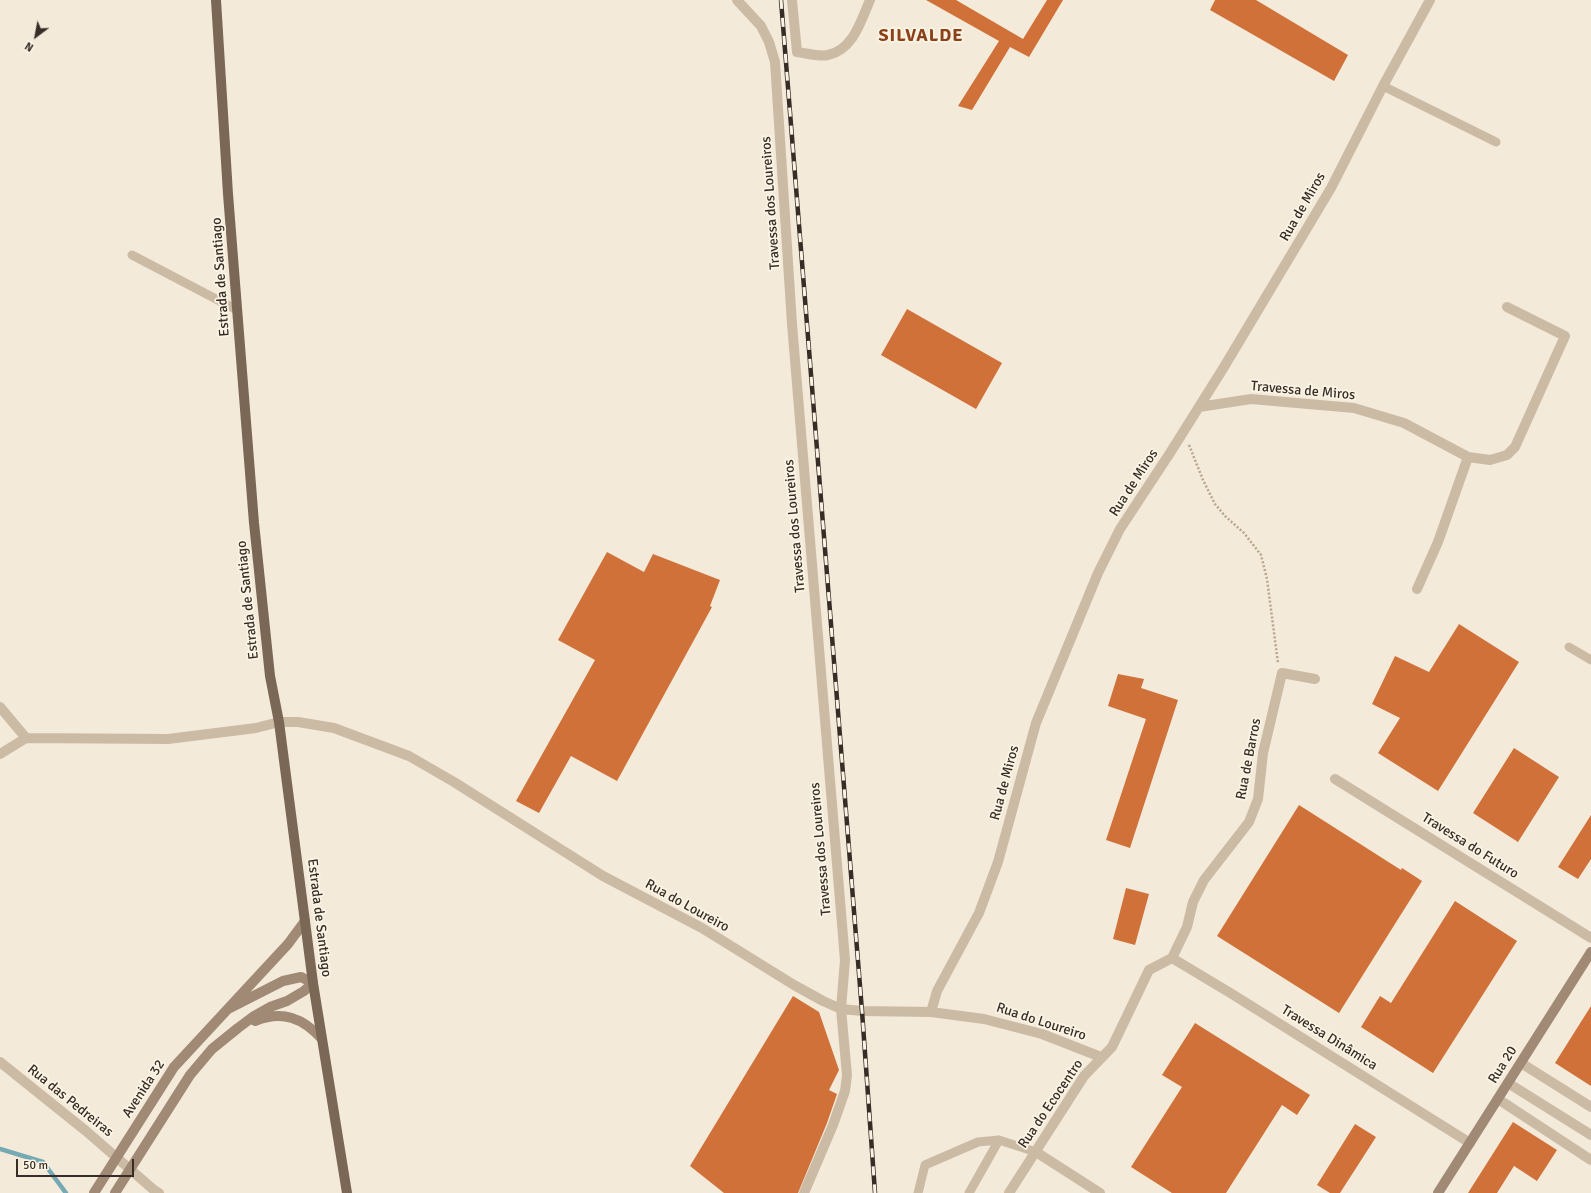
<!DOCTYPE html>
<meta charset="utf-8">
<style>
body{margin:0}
#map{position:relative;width:1591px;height:1193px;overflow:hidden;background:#f3ead9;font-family:Signika,sans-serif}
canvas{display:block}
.north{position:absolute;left:16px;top:16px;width:40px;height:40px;-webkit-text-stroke:3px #fbf4e5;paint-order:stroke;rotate:212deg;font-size:11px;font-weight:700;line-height:16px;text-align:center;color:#372d26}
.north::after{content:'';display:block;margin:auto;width:14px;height:18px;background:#372d26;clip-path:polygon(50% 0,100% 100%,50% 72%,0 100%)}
.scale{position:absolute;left:16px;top:1159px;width:118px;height:18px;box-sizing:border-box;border:2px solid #372d26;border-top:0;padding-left:5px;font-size:12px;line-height:14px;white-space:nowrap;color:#372d26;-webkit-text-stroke:3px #fbf4e5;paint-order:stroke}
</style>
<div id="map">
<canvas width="1591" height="1193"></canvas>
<div class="north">N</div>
<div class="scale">50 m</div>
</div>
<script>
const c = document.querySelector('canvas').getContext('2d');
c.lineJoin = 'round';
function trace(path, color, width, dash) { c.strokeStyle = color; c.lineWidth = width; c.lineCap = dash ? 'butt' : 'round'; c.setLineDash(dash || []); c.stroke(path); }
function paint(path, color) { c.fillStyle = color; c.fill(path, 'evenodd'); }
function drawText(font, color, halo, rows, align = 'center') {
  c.font = font + ' Signika,sans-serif'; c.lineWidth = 3.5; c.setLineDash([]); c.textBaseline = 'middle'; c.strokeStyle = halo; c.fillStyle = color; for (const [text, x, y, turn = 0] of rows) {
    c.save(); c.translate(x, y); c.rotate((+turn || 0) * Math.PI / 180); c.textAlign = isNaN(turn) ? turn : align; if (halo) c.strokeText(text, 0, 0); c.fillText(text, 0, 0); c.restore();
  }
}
const stream = new Path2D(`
 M 0,1149 L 43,1162 L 66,1193`);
const building = new Path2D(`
 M 926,0 L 956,0 L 1023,39 L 1047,0 L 1063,0 L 1029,57 L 1010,47 L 972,110 L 958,106 L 999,41 Z
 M 1215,0 L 1256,0 L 1348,55 L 1334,81 L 1210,10 Z
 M 907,309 L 1002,363 L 976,409 L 881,355 Z
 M 607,552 L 644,572 L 653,554 L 720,580 L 710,606 L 712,607 L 617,781 L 571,756 L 539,813 L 516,801 L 595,660 L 558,640 Z
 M 1459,624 L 1519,662 L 1438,791 L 1378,753 L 1400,718 L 1372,704 L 1395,656 L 1429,672 Z
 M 1118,674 L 1144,679 L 1141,688 L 1178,700 L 1130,848 L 1106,840 L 1146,719 L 1108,706 Z
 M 1514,748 L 1559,777 L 1518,842 L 1473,813 Z
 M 1299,805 L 1401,870 L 1402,868 L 1422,881 L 1339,1013 L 1217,936 Z
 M 1591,815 L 1591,859 L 1578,879 L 1558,867 Z
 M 1126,888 L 1149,894 L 1135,945 L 1113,939 Z
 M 1455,901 L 1517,941 L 1433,1073 L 1361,1027 L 1380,996 L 1391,1003 Z
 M 793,996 L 819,1012 L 839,1070 L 829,1090 L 837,1094 L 827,1123 L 798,1193 L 724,1193 L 690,1166 Z
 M 1591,1006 L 1591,1086 L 1555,1063 Z
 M 1195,1023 L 1310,1095 L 1297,1115 L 1282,1105 L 1226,1193 L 1172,1193 L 1131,1167 L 1182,1087 L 1162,1075 Z
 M 1513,1122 L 1557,1150 L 1537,1181 L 1514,1166 L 1497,1193 L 1468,1193 Z
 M 1355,1124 L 1376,1137 L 1340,1193 L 1330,1193 L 1317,1185 Z`);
const path = new Path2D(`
 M 1189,445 L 1203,480 L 1215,504 L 1225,516 L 1244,533 L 1261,555 L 1267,579 L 1278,663`);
const service = new Path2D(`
 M 1383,86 L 1496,142
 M 132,255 L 237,310
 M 1569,647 L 1591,660
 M 918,1193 L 925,1165 L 978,1142 L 999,1140 L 1036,1152
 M 969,1193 L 999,1140`);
const minor = new Path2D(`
 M 737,0 L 761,26 L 769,42 L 775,62 L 792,324 L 845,960 L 841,1009 L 847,1075 L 845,1091 L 833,1125 L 804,1193
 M 792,0 L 797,52 C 806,53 819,57 828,55 C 853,50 861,21 870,0
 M 1199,407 L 1251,399 L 1354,408 L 1404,423 L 1468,457 L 1490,460 L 1507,455 L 1515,447 L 1565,336 L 1507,307
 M 1417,589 L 1438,542 L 1468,457
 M 0,707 L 26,738 L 168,739 L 256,728 L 279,722 L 298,722 L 334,728 L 409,756 L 454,782 L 603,876 L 702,928 L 794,985 L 823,1001 L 841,1009 L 862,1011 L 931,1012 L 984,1019 L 1042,1034 L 1101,1057
 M 0,754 L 26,738
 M 1335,779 L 1591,938
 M 1172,958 L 1232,994 L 1470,1143
 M 1172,958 L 1187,927 L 1193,902 L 1204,880 L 1249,822 L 1258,799 L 1263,753 L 1282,673 L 1315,679
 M 931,1012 L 937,991 L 979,913 L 998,862 L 1036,723 L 1098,573 L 1120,529 L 1170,453 L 1224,367 L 1331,188 L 1383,86 L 1430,0
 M 0,1062 L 86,1131 L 154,1190 L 159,1193
 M 1521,1063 L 1591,1107
 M 1508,1083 L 1591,1135
 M 1498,1099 L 1591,1160
 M 1036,1152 L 1100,1193
 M 1009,1193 L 1084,1076 L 1112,1047 L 1149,970 L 1172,958`);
const secondary = new Path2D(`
 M 255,1021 C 283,1010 303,1018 322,1039
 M 94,1193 L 174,1067 L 288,944 L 305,921
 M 115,1193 L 190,1075 L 212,1049 L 238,1028 L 254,1016 L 270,1007 L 287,1001 L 304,991 L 313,983 L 301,977 L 283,981 L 228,1009
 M 1438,1193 L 1591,952`);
const primary = new Path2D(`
 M 216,0 L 228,194 L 254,523 L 270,676 L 279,722 L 313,983 L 347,1193`);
const rail = new Path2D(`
 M 781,0 L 862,1011 L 875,1193`);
const streetNames = [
 ["Travessa dos Loureiros",771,203,-94],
 ["Rua de Miros",1303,207,-60],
 ["Estrada de Santiago",221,277,-94],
 ["Travessa de Miros",1303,391,5],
 ["Rua de Miros",1134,483,-57],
 ["Travessa dos Loureiros",795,526,-95],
 ["Estrada de Santiago",248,600,-96],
 ["Rua de Barros",1249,759,-79],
 ["Rua de Miros",1005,783,-75],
 ["Travessa do Futuro",1470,846,32],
 ["Travessa dos Loureiros",821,849,-95],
 ["Rua do Loureiro",687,906,29],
 ["Estrada de Santiago",319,918,83],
 ["Rua do Loureiro",1041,1022,18],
 ["Travessa Dinâmica",1329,1038,32],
 ["Rua 20",1503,1065,-58],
 ["Avenida 32",144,1089,-57],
 ["Rua das Pedreiras",70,1101,39],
 ["Rua do Ecocentro",1051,1104,-56]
];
const districtNames = [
 ["SILVALDE",921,36]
];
trace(stream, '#75a9b3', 4.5);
paint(building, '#d0713a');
trace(path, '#b8a58e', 2.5, [2, 2]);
trace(service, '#ccbba4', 9);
trace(minor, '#ccbba4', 10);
trace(secondary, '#a08a75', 10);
trace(primary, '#7a6756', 10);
trace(rail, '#372d26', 4.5);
trace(rail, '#fbf4e5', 3, [9]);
drawText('14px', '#372d26', '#fbf4e5', streetNames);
c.letterSpacing = '1px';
drawText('bold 18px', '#8c4219', '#fbf4e5', districtNames);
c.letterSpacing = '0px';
</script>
